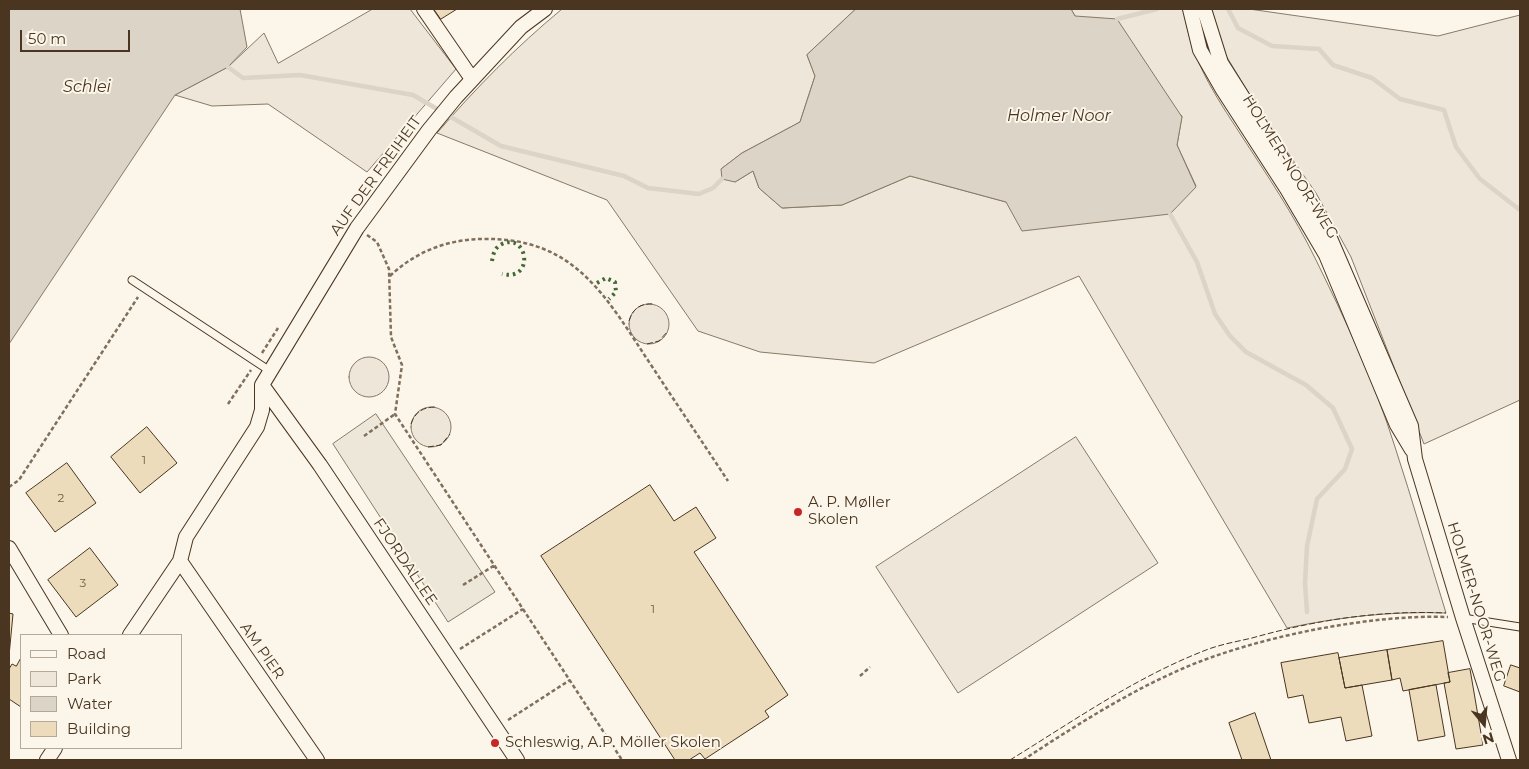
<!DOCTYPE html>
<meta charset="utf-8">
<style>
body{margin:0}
#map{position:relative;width:1529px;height:769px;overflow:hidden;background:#fbf6e9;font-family:Montserrat,sans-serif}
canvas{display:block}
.frame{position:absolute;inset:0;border:10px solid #4a3520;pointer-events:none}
.legend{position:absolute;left:20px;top:634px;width:162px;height:115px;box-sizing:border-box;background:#fbf6e9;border:1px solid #b4a999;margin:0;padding:6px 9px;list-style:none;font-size:15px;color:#4a3520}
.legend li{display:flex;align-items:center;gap:10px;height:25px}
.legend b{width:25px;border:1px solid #b4a999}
.north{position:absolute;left:1459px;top:699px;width:50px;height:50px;-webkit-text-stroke:4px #fbf6e9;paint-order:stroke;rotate:163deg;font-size:14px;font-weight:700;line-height:20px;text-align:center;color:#4a3520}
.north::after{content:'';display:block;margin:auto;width:18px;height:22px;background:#4a3520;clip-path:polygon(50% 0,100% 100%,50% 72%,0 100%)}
.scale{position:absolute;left:20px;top:30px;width:110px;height:22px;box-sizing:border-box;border:2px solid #4a3520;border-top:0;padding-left:6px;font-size:15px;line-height:18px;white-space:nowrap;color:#4a3520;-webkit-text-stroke:4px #fbf6e9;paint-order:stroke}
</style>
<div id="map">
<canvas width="1529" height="769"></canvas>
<div class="frame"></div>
<ul class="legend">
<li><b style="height:6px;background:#fbf6e9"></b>Road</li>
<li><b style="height:14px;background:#ede6d9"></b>Park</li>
<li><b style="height:14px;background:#dcd4c6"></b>Water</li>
<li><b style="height:14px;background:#ecdcbc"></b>Building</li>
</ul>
<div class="north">N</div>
<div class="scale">50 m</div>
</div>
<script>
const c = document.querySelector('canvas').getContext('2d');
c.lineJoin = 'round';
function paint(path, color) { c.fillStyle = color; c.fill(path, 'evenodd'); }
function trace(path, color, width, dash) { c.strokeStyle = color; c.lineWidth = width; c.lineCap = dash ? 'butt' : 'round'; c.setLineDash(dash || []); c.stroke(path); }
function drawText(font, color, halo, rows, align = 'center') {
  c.font = font + ' Montserrat,sans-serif'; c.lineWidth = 4; c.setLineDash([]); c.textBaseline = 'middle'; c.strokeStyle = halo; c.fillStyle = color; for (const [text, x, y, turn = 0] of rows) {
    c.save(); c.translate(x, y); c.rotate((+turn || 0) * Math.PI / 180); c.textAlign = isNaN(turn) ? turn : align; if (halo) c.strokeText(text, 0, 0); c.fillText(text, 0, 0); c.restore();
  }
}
const green = new Path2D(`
 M 373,9 L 410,9 L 456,69 L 367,172 L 268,104 L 212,106 L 175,95 L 228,67 L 264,33 L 278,63 Z
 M 562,9 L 856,9 L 807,55 L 815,76 L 800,122 L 742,153 L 721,169 L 735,182 L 753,171 L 759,188 L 782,208 L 842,205 L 910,176 L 1006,202 L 1196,186 L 1177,145 L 1182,116 L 1075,16 L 1071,9 L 1184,9 C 1189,57 1215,95 1241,135 C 1267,175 1294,215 1315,258 C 1345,319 1375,383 1395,447 C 1413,502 1429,558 1446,613 C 1391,611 1340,617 1287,628 L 1079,276 L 874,363 L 760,352 L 698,331 L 607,200 L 437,133 C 476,88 516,47 562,9 Z
 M 1208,9 L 1249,9 L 1438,36 L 1520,15 L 1520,400 L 1424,444 L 1351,257 L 1316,193 L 1269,126 L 1217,41 Z
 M629 324a20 20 0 1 1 40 0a20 20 0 1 1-40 0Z
 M349 377a20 20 0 1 1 40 0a20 20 0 1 1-40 0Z
 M411 427a20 20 0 1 1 40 0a20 20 0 1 1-40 0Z
 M 1076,437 L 1158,563 L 958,693 L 876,567 Z`);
const parking = new Path2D(`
 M 376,414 L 495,592 L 448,622 L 333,444 Z`);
const water = new Path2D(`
 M 9,9 L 240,9 L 247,47 L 228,67 L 175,95 L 9,344 Z
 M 856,9 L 1071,9 L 1075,16 L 1117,19 L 1182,117 L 1177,145 L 1196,187 L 1170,214 L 1022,231 L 1006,202 L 910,176 L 842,205 L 782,208 L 759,188 L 753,171 L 735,182 L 722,179 L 721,169 L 742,153 L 800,122 L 815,76 L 807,55 Z`);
const stream = new Path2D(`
 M 1228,9 L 1238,28 L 1272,46 L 1319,49 L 1333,65 L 1372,78 L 1400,99 L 1444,110 L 1456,147 L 1480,179 L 1520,210
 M 1117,19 L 1157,9
 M 228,67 L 243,78 L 300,75 L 413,95 L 501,146 L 624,176 L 648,188 L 699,194 L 713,188 L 722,179
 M 1170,214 L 1197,262 L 1215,314 L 1230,336 L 1246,352 L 1306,385 L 1333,408 L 1352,449 L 1345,469 L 1317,499 L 1307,546 L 1305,583 L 1307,612`);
const building = new Path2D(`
 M 434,9 L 457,9 L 441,19 Z
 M 147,427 L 177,463 L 140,493 L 111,457 Z
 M 67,463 L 96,503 L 55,532 L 26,493 Z
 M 650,485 L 674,521 L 696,507 L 716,538 L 694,552 L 788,695 L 765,711 L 769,717 L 705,759 L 700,753 L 689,760 L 675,760 L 541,556 Z
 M 90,548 L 118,585 L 76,617 L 48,580 Z
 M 9,613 L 13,614 L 9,656 Z
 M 1443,641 L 1450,682 L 1403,691 L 1400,678 L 1392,680 L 1387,650 Z
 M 1387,650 L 1392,680 L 1345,688 L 1339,658 Z
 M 1338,653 L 1345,688 L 1362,685 L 1372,736 L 1346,741 L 1341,717 L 1309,723 L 1303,695 L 1288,698 L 1281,663 Z
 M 21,658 L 21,707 L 9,699 L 9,669 L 12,664 L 16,666 Z
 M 1511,665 L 1520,668 L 1520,692 L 1504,686 Z
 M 1470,669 L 1483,745 L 1456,749 L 1444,683 L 1450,682 L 1448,673 Z
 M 1436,685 L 1445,736 L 1418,741 L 1409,690 Z
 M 1255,713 L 1271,760 L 1242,760 L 1229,723 Z`);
const path = new Path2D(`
 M 367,235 L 377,242 L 389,269 L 391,337 L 402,365 L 395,414 L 622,760
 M 390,276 C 415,252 448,239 483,239 C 577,237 607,299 653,368 C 678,406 703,443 728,481
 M 262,353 L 278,328
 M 228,404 L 251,370
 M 364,436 L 395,414
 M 9,487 L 19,480 L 138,297
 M 463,585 L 495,565
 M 460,649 L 523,609
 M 860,676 L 870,667
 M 508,720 L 570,680
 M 1023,760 C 1075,726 1128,692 1184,668 C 1256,637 1371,614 1448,617`);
const service = new Path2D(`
 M 132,280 L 270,371
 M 1463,618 L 1520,627`);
const minor = new Path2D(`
 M 424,9 L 472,79
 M 1190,9 L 1200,50 L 1223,90 L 1287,189 L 1326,255 L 1397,425 L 1412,450
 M 1204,9 L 1221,63 L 1326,229 L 1411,426 L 1415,459 L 1463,618 L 1509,760
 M 262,385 L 320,465 L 517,760
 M 9,548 L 61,635
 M 180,561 L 317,760
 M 130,635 L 180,561 L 186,537 L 257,427 L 262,410 L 262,385 L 357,228 L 429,130 L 456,97 L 521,27 L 545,9
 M 47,760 L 55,748`);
const hedge = new Path2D(`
 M 492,261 C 493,254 495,247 502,244 C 528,232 535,282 502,274
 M 597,283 L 606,278 L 615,282 L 616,292 L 609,299`);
const fence = new Path2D(`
 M 629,321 C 633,308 641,303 654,304
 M 647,344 L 659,341 L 668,331
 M 411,424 C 415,412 423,407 436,407
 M 428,447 L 441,445 L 450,434
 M 1010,760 C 1072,722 1133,679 1201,652 C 1217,645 1235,642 1252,638 C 1316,620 1379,610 1446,613`);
const markers = [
 [798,512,5,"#c62828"],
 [495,743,5,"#c62828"]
];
const numberNames = [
 ["1",144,460],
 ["2",61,498],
 ["3",83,583],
 ["1",653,609]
];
const streetNames = [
 ["HOLMER-NOOR-WEG",1290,167,58],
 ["AUF DER FREIHEIT",376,176,-54],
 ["FJORDALLEE",405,562,56],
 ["HOLMER-NOOR-WEG",1476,602,73],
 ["AM PIER",262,651,55]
];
const poiNames = [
 ["A. P. Møller",808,503],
 ["Skolen",808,520],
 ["Schleswig, A.P. Möller Skolen",505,743]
];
const waterNames = [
 ["Schlei",87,87],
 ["Holmer Noor",1059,116]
];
paint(green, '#ede6d9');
trace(green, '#887966', 1);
paint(parking, '#ede7d9');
trace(parking, '#887966', 1);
paint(water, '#dcd4c6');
trace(water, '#887966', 1);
trace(stream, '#dcd4c6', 4.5);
paint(building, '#ecdcbc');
trace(building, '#4a3520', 1);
trace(service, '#4a3520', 9);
trace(minor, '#4a3520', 16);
trace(path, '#7f6f5c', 2.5, [4, 2.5]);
trace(service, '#fbf6e9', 7);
trace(minor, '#fbf6e9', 14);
trace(hedge, '#436837', 4, [2.5, 4]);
trace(fence, '#4a3520', 1, [6, 2.5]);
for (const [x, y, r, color] of markers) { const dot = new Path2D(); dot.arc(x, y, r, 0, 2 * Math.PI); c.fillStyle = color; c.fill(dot); trace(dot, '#fbf6e9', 2); }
drawText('12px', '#725f47', null, numberNames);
drawText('15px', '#4a3520', '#fbf6e9', streetNames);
drawText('15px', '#4a3520', '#fbf6e9', poiNames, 'left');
drawText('italic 16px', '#4a3520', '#fbf6e9', waterNames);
</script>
